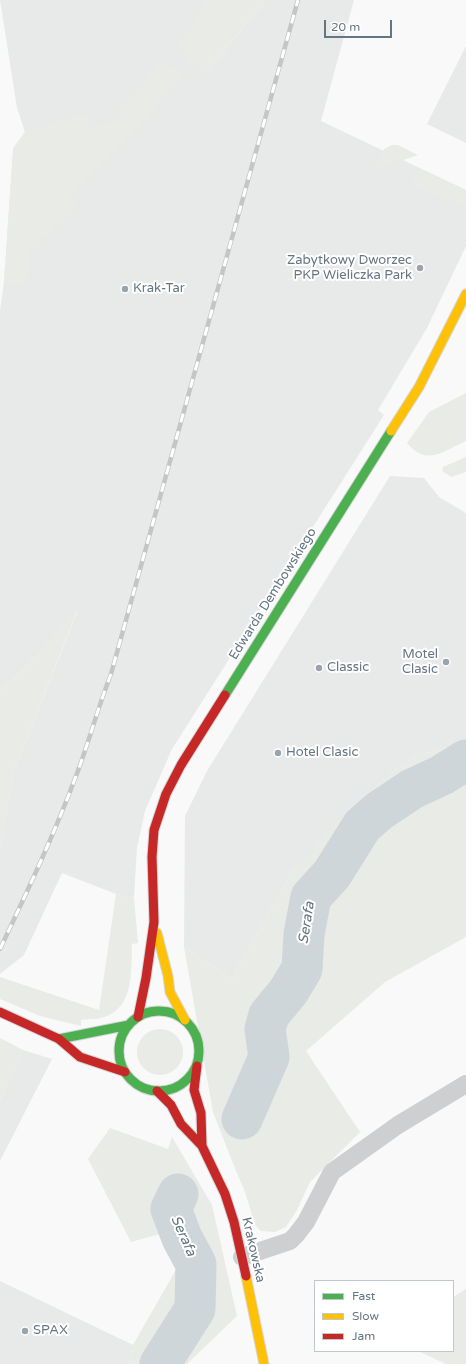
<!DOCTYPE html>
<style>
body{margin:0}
#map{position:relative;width:466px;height:1364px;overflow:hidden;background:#f9f9f9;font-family:"Varela Round",sans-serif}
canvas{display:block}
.legend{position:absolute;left:314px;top:1280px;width:140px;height:72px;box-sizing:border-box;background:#fff;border:1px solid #c1c8cd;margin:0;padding:5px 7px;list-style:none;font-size:12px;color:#657683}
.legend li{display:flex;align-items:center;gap:8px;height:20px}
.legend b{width:20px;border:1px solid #c1c8cd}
.scale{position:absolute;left:324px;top:20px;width:68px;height:18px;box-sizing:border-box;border:2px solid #657683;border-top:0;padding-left:5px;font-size:12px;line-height:14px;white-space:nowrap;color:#657683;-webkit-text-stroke:3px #fff;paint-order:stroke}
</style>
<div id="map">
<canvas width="466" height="1364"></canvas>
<ul class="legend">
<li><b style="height:5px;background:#4caf50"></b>Fast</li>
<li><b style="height:5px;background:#ffc107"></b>Slow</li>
<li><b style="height:5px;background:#c62828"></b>Jam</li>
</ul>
<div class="scale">20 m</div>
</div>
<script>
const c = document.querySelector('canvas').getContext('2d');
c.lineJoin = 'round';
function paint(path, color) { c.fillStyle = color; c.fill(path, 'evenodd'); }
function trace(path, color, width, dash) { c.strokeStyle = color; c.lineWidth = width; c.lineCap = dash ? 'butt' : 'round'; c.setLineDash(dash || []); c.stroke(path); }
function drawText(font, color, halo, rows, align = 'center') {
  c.font = font + ' "Varela Round",sans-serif'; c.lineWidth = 4; c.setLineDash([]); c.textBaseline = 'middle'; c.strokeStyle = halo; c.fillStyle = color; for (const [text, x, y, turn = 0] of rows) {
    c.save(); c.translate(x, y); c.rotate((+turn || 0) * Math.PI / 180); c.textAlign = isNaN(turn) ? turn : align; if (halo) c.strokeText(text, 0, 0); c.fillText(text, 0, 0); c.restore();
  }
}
const built = new Path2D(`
 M 0,0 L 208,0 L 206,4 L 206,73 L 266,0 L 354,0 L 321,121 L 466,190 L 466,246 L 427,328 L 378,410 L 384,415 L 172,749 L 145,811 L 137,848 L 134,898 L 116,894 L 62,873 L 24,955 L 0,974 L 0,848 L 13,773 L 78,610 L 42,651 L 0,692 L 0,311 L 4,282 L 13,153 L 25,132 L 17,108 Z
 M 466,46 L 466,143 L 427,124 Z
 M 390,476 L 424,478 L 439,497 L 466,513 L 466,740 L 462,744 L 418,755 L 395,769 L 293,870 L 232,979 L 184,947 L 185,816 L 207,771 Z
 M 23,1050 L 52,1059 L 0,1161 L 0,1100 Z
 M 0,1281 L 133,1345 L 129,1364 L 0,1364 Z`);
const green = new Path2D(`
 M 208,0 L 266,0 L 206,73 L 192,64 L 177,47 Z
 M 163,61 L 183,76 L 141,124 L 70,197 L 78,208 L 32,247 L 25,286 L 4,282 L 13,148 L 25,132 L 85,114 L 90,128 L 120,120 L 117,106 L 124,102 Z
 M 392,145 L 398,145 L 418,155 L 374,170 L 384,149 Z
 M 419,168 L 466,190 L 466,209 L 411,183 Z
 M 466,393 L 466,441 C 443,451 427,467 407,443 L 429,412 Z
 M 466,457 L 466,472 L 451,477 L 442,471 L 443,467 Z
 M 78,609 L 13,773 L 0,848 L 0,692 L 42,651 Z
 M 466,740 L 466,937 L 385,982 L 306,1051 L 360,1132 L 310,1182 L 297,1210 L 286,1227 L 275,1232 L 261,1231 L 255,1225 L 245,1192 L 232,1161 L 213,1112 L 184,947 L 232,979 L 293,870 L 340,818 L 395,769 L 418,755 L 462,744 Z
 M 116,894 L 134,898 L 138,943 L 132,944 C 131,973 135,1012 97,1019 C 92,1019 86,1019 81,1020 L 81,1026 L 40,1016 L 0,999 L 0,977 L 99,1010 Z
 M137 1052a23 23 0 1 1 46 0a23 23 0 1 1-46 0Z
 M 0,1038 L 23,1050 L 0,1100 Z
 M 110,1128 L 168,1149 L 172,1137 L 212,1205 L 237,1316 L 187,1364 L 129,1364 L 133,1345 L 177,1268 L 163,1233 L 131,1242 L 88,1159 Z
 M 466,1289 L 466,1364 L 446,1364 L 418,1351 L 453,1351 L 453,1297 Z`);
const river = new Path2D(`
 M 242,1119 L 269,1057 L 265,1029 L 269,1015 L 288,992 L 302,969 L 304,934 L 311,897 L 332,874 L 362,826 L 379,811 L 412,789 L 442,775 L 466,760
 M 160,1364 L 195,1309 L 196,1264 L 182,1238 L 171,1209 L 178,1194`);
const street = new Path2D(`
 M 242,1257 L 290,1241 L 296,1235 L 306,1222 L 332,1172 L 398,1125 L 466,1084`);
const fast = new Path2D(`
 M 225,695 L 391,431
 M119 1051a40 40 0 1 1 80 0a40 40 0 1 1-80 0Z
 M 59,1039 L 129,1025`);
const slow = new Path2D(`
 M 391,431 L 419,387 L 466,294
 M 157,933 L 168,976 L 170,992 L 185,1020
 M 246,1276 L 264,1364`);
const jam = new Path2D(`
 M 0,1012 L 59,1039 L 80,1057 L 125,1072
 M 138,1017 L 146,978 L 154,922 L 152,857 L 154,830 L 166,794 L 181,765 L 225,695
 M 197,1066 L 194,1090 L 201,1113 L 202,1146
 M 157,1091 L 171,1105 L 181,1124 L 202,1146 L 225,1194 L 234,1222 L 246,1276`);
const rail = new Path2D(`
 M 0,949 C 27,892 54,835 76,776 C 89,742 98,707 111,674 L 298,0`);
const markers = [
 [420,268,4,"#99a4ac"],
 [125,289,4,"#99a4ac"],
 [446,662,4,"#99a4ac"],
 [319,668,4,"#99a4ac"],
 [278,753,4,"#99a4ac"],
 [25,1331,4,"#99a4ac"]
];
const poiNames = [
 ["Zabytkowy Dworzec",412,261,"right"],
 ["PKP Wieliczka Park",412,276,"right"],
 ["Krak-Tar",133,289],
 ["Motel",438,655,"right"],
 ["Clasic",438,670,"right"],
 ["Classic",327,668],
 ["Hotel Clasic",286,753],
 ["SPAX",33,1331]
];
const streetNames = [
 ["Edwarda Dembowskiego",273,594,-58],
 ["Krakowska",253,1250,77]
];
const waterNames = [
 ["Serafa",307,923,-81],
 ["Serafa",183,1236,66]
];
paint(built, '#e8e9e9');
paint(green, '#e8ebe6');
trace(river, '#ced6d9', 41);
trace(fast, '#d5d6d7', 11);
trace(slow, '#d5d6d7', 11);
trace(jam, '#d5d6d7', 11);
trace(street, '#cecfd0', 18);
trace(fast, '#4caf50', 9);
trace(slow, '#ffc107', 9);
trace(jam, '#c62828', 9);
trace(rail, '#c3c5c6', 4.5);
trace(rail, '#fff', 3, [9]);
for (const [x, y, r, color] of markers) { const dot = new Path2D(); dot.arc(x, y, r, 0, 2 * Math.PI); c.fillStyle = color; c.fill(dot); trace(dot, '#fff', 1.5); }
drawText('13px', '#657683', '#fff', poiNames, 'left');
drawText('13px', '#657683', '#fff', streetNames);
drawText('italic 14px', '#60757c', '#fff', waterNames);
</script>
